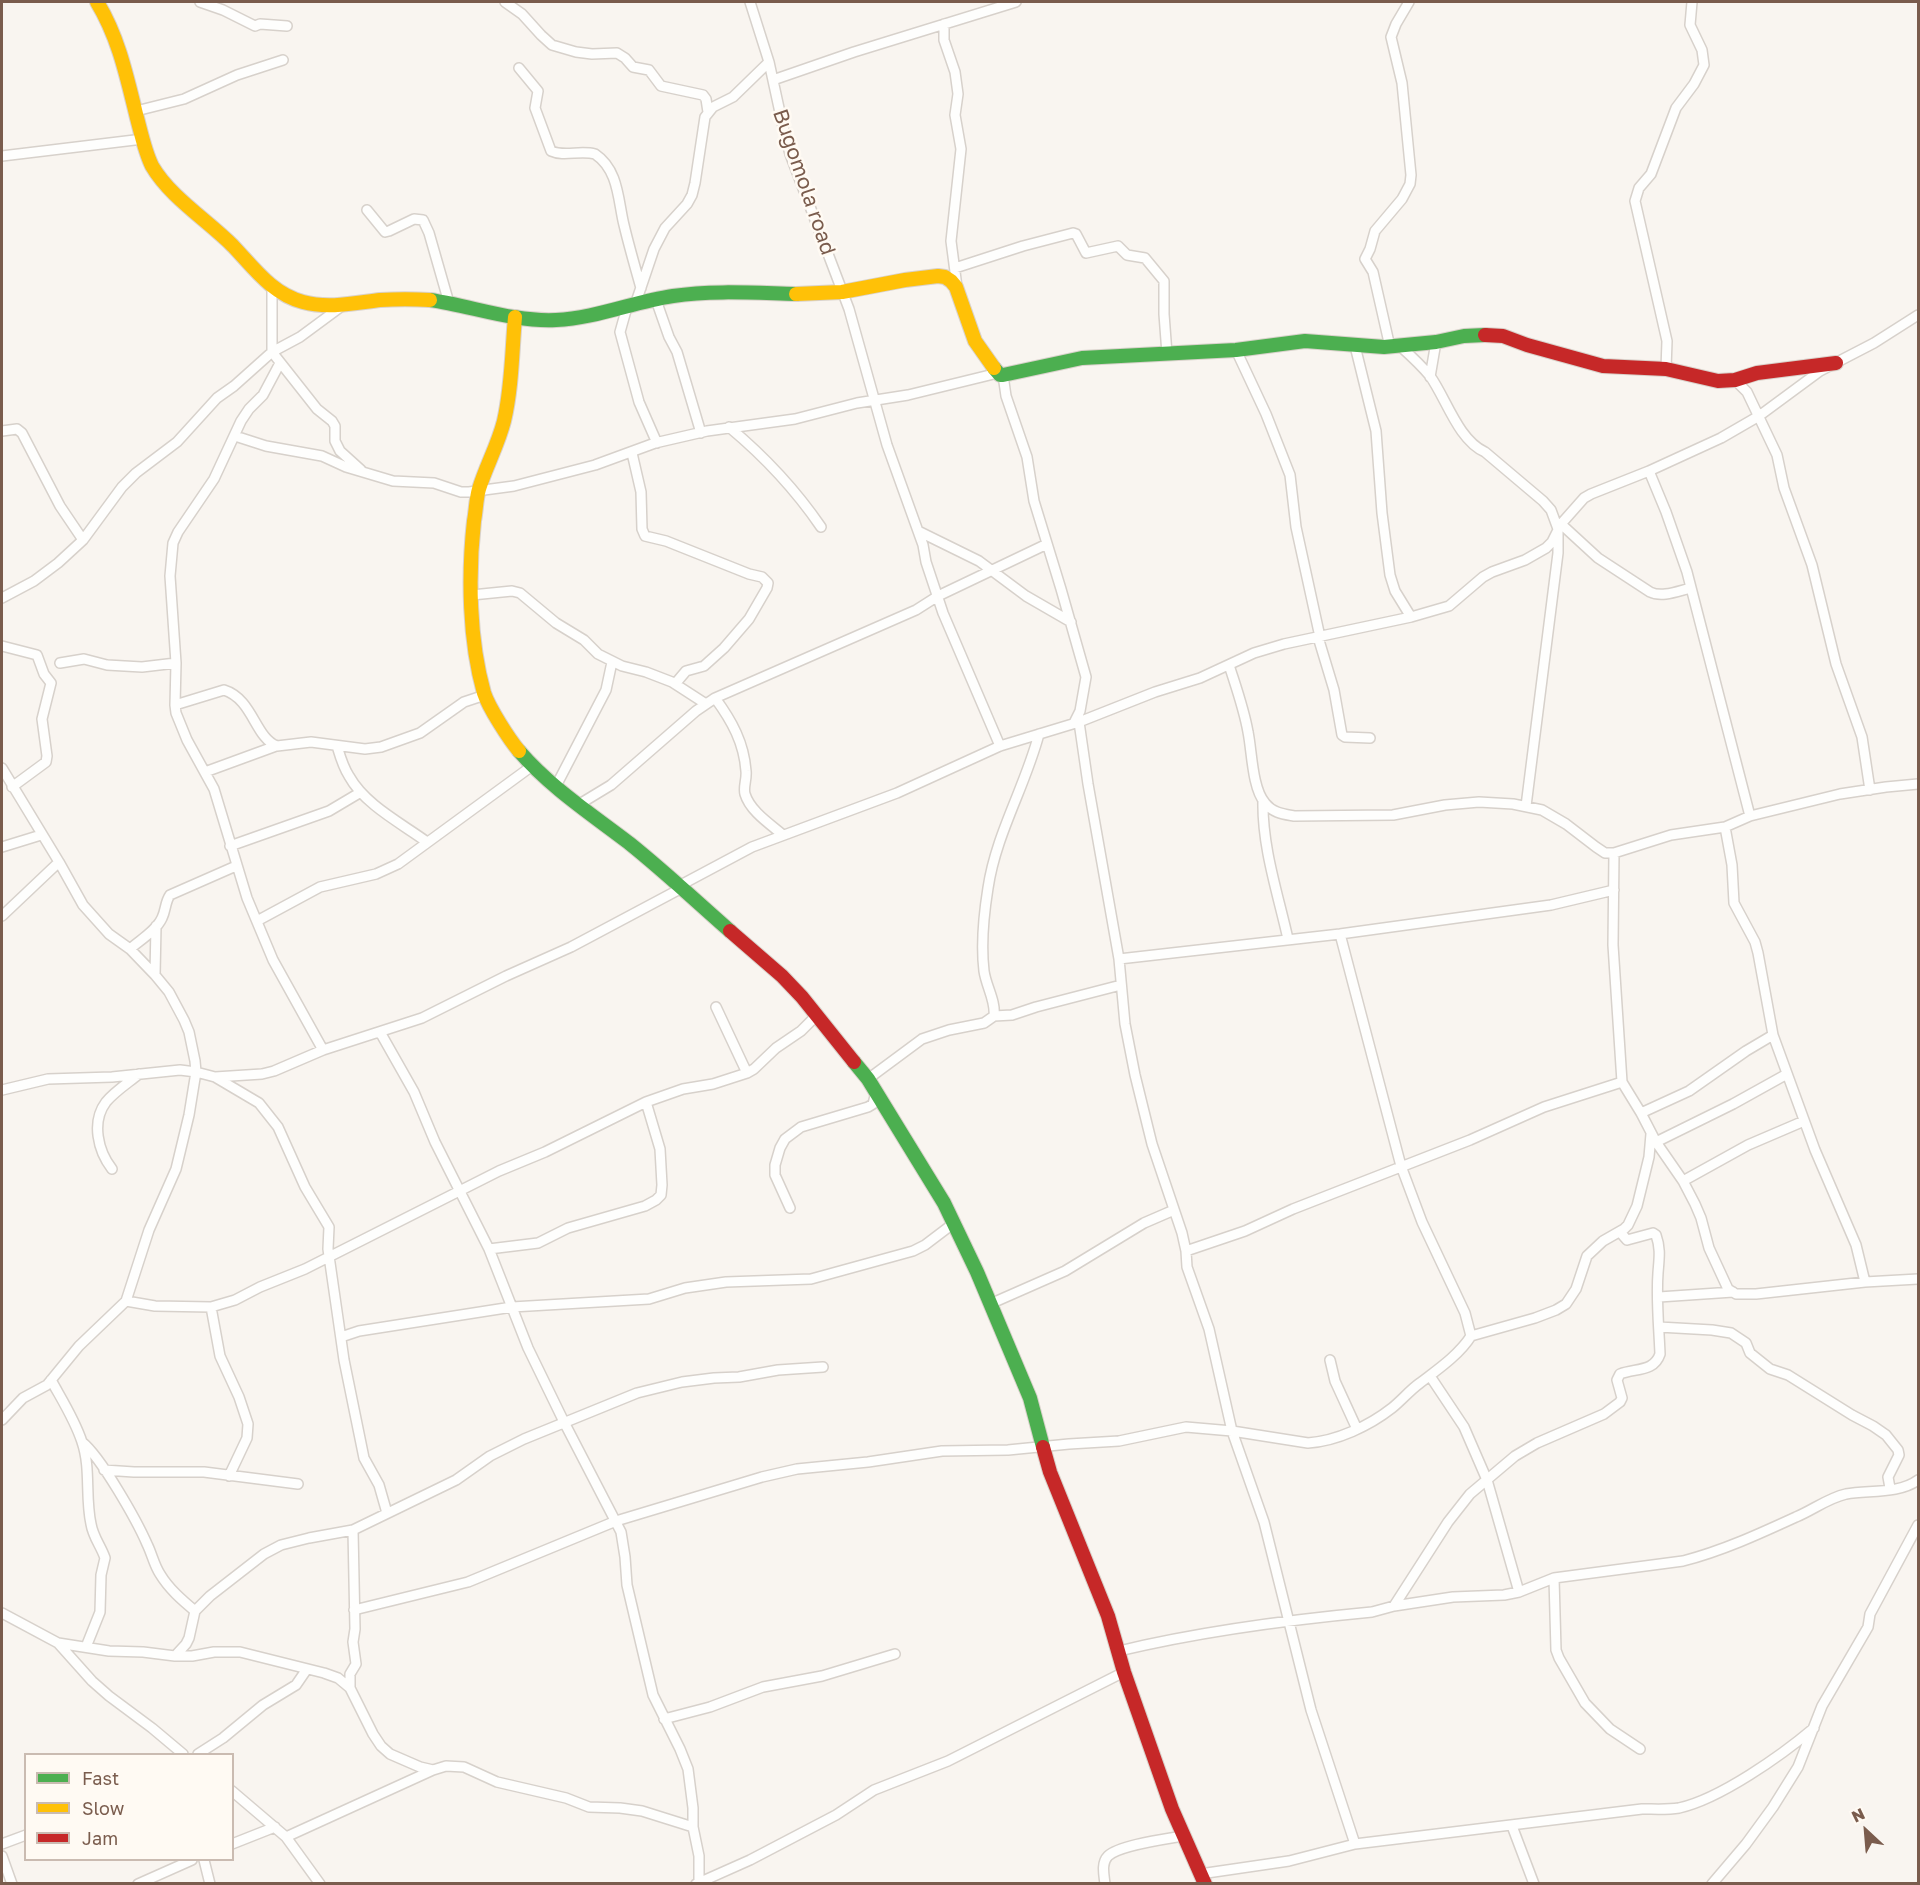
<!DOCTYPE html>
<style>
body{margin:0}
#map{position:relative;width:1920px;height:1885px;overflow:hidden;background:#f9f5f0;font-family:"Golos Text",sans-serif}
canvas{display:block}
.frame{position:absolute;inset:0;border:3px solid #7a5c4d;pointer-events:none}
.legend{position:absolute;left:24px;top:1753px;width:210px;height:108px;box-sizing:border-box;background:#fffaf3;border:2px solid #cabbb1;margin:0;padding:8px 10px;list-style:none;font-size:18px;color:#7a5c4d}
.legend li{display:flex;align-items:center;gap:12px;height:30px}
.legend b{width:30px;border:2px solid #cabbb1}
.north{position:absolute;left:1836px;top:1801px;width:60px;height:60px;-webkit-text-stroke:4px #fffaf3;paint-order:stroke;rotate:334deg;font-size:16px;font-weight:700;line-height:24px;text-align:center;color:#7a5c4d}
.north::after{content:'';display:block;margin:auto;width:21px;height:27px;background:#7a5c4d;clip-path:polygon(50% 0,100% 100%,50% 72%,0 100%)}
</style>
<div id="map">
<canvas width="1920" height="1885"></canvas>
<div class="frame"></div>
<ul class="legend">
<li><b style="height:8px;background:#4caf50"></b>Fast</li>
<li><b style="height:8px;background:#ffc107"></b>Slow</li>
<li><b style="height:8px;background:#c62828"></b>Jam</li>
</ul>
<div class="north">N</div>
</div>
<script>
const c = document.querySelector('canvas').getContext('2d');
c.lineJoin = 'round';
function trace(path, color, width, dash) { c.strokeStyle = color; c.lineWidth = width; c.lineCap = dash ? 'butt' : 'round'; c.setLineDash(dash || []); c.stroke(path); }
function drawText(font, color, halo, rows, align = 'center') {
  c.font = font + ' "Golos Text",sans-serif'; c.lineWidth = 5; c.setLineDash([]); c.textBaseline = 'middle'; c.strokeStyle = halo; c.fillStyle = color; for (const [text, x, y, turn = 0] of rows) {
    c.save(); c.translate(x, y); c.rotate((+turn || 0) * Math.PI / 180); c.textAlign = isNaN(turn) ? turn : align; if (halo) c.strokeText(text, 0, 0); c.fillText(text, 0, 0); c.restore();
  }
}
const street = new Path2D(`
 M 200,2 L 223,10 L 255,26 L 260,24 L 287,26
 M 505,2 L 522,14 L 541,35 L 552,45 L 576,52 L 592,54 L 617,53 L 625,58 L 633,67 L 649,70 L 661,86 L 703,95 L 706,99 L 708,112
 M 750,2 L 769,62 L 784,131 L 790,154 L 849,309 L 887,445 L 923,545 L 926,562 L 943,613 L 1000,746
 M 944,24 L 944,40 L 955,72 L 958,94 L 955,115 L 961,149 L 951,241 L 957,287
 M 519,68 L 538,91 L 535,108 L 551,151 C 564,157 580,150 595,154 C 619,170 618,201 624,225 C 629,246 635,267 641,288
 M 773,80 L 854,52 L 1016,2
 M 136,111 L 184,99 L 237,75 L 283,60
 M 2,156 L 143,139
 M 367,210 L 385,232 L 389,231 L 414,219 L 423,220 L 429,233 L 449,303
 M 955,268 L 1023,246 L 1073,233 L 1076,234 L 1086,253 L 1118,246 L 1127,255 L 1145,258 L 1164,281 L 1164,314 L 1167,354
 M 272,287 L 272,352 L 317,409 L 332,421 L 335,426 L 335,441 L 340,451 L 361,470
 M 656,300 L 669,337 L 677,352 L 701,433
 M 635,305 L 654,249 L 665,228 L 687,204 L 692,195 L 695,183 L 705,117 L 713,107 L 733,97 L 769,62
 M 627,307 L 620,332 L 639,402 L 657,443
 M 1355,346 L 1376,431 L 1382,513 L 1390,575 L 1395,591 L 1411,617
 M 1400,346 C 1410,355 1421,365 1430,376 C 1446,398 1458,440 1485,452 L 1543,501 L 1551,510 L 1558,529 L 1558,553 L 1526,806
 M 1390,347 L 1373,272 L 1365,259 L 1370,249 L 1375,231 L 1402,199 L 1410,184 L 1411,175 L 1402,83 L 1391,37 L 1396,24 L 1409,2
 M 1236,350 L 1266,414 L 1290,475 L 1296,527 L 1320,637
 M 280,363 L 263,395 L 249,409 L 241,421 L 214,479 L 178,532 L 173,543 L 170,576 L 176,663 L 175,705 L 176,713 L 187,740 L 214,789 L 247,898 L 273,960 L 323,1050
 M 1666,369 L 1667,341 L 1635,201 L 1639,188 L 1651,174 L 1676,108 L 1694,84 L 1704,65 L 1702,50 L 1690,25 L 1692,2
 M 1003,375 L 1006,396 L 1027,457 L 1034,501 L 1061,589 L 1086,677 L 1080,711 L 1074,723
 M 1430,377 L 1436,342
 M 1735,380 L 1747,392 L 1777,455 L 1784,488 L 1812,565 L 1836,664 L 1862,737 L 1870,790
 M 729,427 C 765,457 795,489 821,527
 M 2,431 L 17,429 L 22,433 L 60,506 L 83,540
 M 235,436 L 266,446 L 322,456 L 346,467 L 393,481 L 434,483 L 461,492 L 469,492 L 514,486 L 595,465 L 655,443 L 707,431 L 795,419 L 857,403 L 908,395 L 998,373
 M 632,453 L 641,492 L 642,529 L 645,536 L 666,541 L 749,574 L 762,577 L 768,583 L 767,588 L 749,619 L 724,648 L 704,666 L 686,671 L 675,684
 M 1649,471 L 1666,512 L 1687,572 L 1750,816
 M 1561,524 L 1598,558 L 1650,592 C 1662,598 1678,591 1691,588
 M 918,531 L 979,561 L 1026,596 L 1071,622
 M 472,595 L 512,591 L 520,593 L 556,623 L 584,640 L 598,654 L 622,666 L 646,672 L 672,682 L 706,704
 M 2,598 L 34,581 L 58,563 L 83,540 L 122,487 L 136,473 L 177,442 L 217,398 L 234,386 L 272,352 L 300,337 L 342,306
 M 1318,637 L 1334,690 L 1342,735 L 1345,737 L 1370,738
 M 2,646 L 37,655 L 44,674 L 51,683 L 42,719 L 47,756 L 46,762 L 12,787
 M 60,663 L 84,659 L 107,665 L 142,667 L 176,663
 M 1229,665 C 1236,687 1244,709 1248,732 C 1252,751 1252,788 1265,803 C 1273,813 1283,814 1294,816 L 1393,815 L 1445,805 L 1479,802 L 1513,804 L 1542,810 L 1566,824 L 1596,847 L 1605,853 L 1614,853 L 1671,835 L 1725,827 L 1750,816 L 1840,794 L 1886,787 L 1918,784
 M 715,698 C 732,721 744,743 746,771 C 747,779 743,787 745,794 C 750,811 770,824 783,835
 M 175,705 L 224,690 C 253,699 255,738 277,746 L 311,742 L 365,749 L 381,747 L 420,733 L 464,702 L 485,695
 M 1079,722 L 1088,784 L 1119,959 L 1125,1024 L 1135,1075 L 1152,1144 L 1182,1233 L 1186,1251 L 1187,1267 L 1209,1329 L 1232,1431 L 1264,1522 L 1311,1710 L 1355,1844
 M 337,746 C 340,756 343,767 349,776 C 365,805 401,823 427,842
 M 2,768 L 59,862 L 83,905 L 109,934 L 130,949 L 155,975 L 169,992 L 184,1020 L 189,1032 L 195,1061 L 196,1072 L 189,1115 L 176,1169 L 149,1230 L 126,1301 L 79,1346 L 47,1385 L 23,1398 L 2,1420
 M 205,772 L 276,746
 M 556,786 L 606,690 L 612,662
 M 1263,801 C 1262,847 1278,894 1288,939
 M 578,805 L 611,785 L 696,711 L 715,698 L 916,610 L 938,596 L 1047,544
 M 1725,827 L 1732,865 L 1734,903 L 1755,942 L 1758,953 L 1773,1035 L 1815,1150 L 1856,1245 L 1865,1282
 M 230,846 L 329,811 L 361,792
 M 2,847 L 41,835
 M 1614,853 L 1613,945 L 1622,1082 L 1641,1113 L 1656,1142 L 1683,1181 L 1695,1204 L 1701,1218 L 1709,1248 L 1728,1289 L 1736,1294 L 1756,1294 L 1865,1282 L 1918,1279
 M 677,887 L 752,847 L 897,793 L 1000,746 L 1079,722 L 1155,692 L 1200,678 L 1254,653 L 1284,644 L 1411,617 L 1449,606 L 1483,577 L 1492,572 L 1525,560 L 1546,548 L 1552,542 L 1561,524 L 1584,498 L 1591,494 L 1649,471 L 1721,438 L 1759,416 L 1820,371 L 1874,343 L 1918,315
 M 2,916 L 59,862
 M 257,921 L 320,887 L 376,874 L 398,864 L 532,766
 M 130,949 C 140,940 156,931 162,918 C 166,910 165,902 170,895 L 236,866
 M 1119,959 L 1340,934 L 1551,905 L 1614,890
 M 155,975 L 156,926
 M 716,1007 L 747,1073
 M 994,1016 L 1012,1015 L 1036,1007 L 1121,985
 M 380,1032 L 414,1092 L 435,1142 L 489,1249 L 528,1348 L 564,1422 L 621,1532 L 625,1557 L 627,1585 L 653,1695 L 680,1749 L 688,1769 L 693,1808 L 693,1827 L 699,1856 L 699,1884
 M 215,1077 L 259,1103 L 278,1127 L 305,1187 L 329,1227 L 328,1249 L 344,1360 L 364,1458 L 379,1485 L 387,1513
 M 868,1079 L 922,1039 L 949,1030 L 984,1023 L 994,1016 C 996,1001 986,986 984,971 C 981,946 984,913 988,888 C 996,834 1025,787 1039,734
 M 2,1090 L 48,1079 L 112,1077 L 180,1070 L 196,1072 L 215,1077 L 262,1074 L 274,1071 L 323,1050 L 422,1018 L 506,976 L 571,947 L 680,889
 M 1641,1113 L 1689,1091 L 1746,1051 L 1773,1035
 M 1656,1142 L 1733,1104 L 1787,1074
 M 112,1169 C 98,1151 91,1122 106,1102 C 115,1091 128,1083 139,1074
 M 1683,1181 L 1748,1145 L 1804,1121
 M 790,1208 L 775,1175 L 775,1165 L 780,1148 L 785,1139 L 801,1127 L 868,1107 L 873,1104 L 876,1092
 M 489,1249 L 538,1243 L 568,1228 L 645,1206 L 656,1200 L 661,1195 L 662,1185 L 660,1149 L 646,1102
 M 1186,1251 L 1245,1231 L 1293,1209 L 1470,1140 L 1544,1107 L 1622,1082
 M 1659,1297 L 1733,1292
 M 126,1301 L 155,1306 L 211,1307 L 235,1300 L 260,1287 L 305,1269 L 499,1171 L 545,1152 L 646,1102 L 683,1089 L 713,1084 L 747,1073 L 754,1069 L 776,1048 L 801,1031 L 816,1016
 M 990,1304 L 1065,1271 L 1144,1223 L 1174,1210
 M 211,1307 L 220,1356 L 239,1397 L 248,1424 L 247,1438 L 229,1476
 M 1659,1327 L 1712,1330 L 1731,1333 L 1746,1343 L 1750,1353 L 1770,1369 L 1788,1375 L 1852,1415 L 1873,1426 L 1886,1435 L 1898,1450 L 1899,1455 L 1888,1477 L 1890,1488
 M 1471,1336 L 1535,1318 L 1556,1310 L 1566,1304 L 1576,1289 L 1587,1256 L 1603,1241 L 1624,1229 L 1628,1225 L 1637,1206 L 1649,1157 L 1651,1134
 M 341,1337 L 359,1331 L 512,1307 L 649,1299 L 685,1288 L 726,1282 L 811,1279 L 913,1251 L 925,1245 L 954,1223
 M 1330,1360 L 1335,1381 L 1357,1429
 M 1430,1376 L 1464,1427 L 1487,1480 L 1519,1592
 M 51,1380 C 62,1400 75,1420 82,1442 C 91,1468 85,1497 91,1524 C 93,1537 101,1546 105,1558 L 101,1575 L 100,1612 L 86,1647
 M 82,1442 C 101,1457 137,1521 147,1544 C 152,1554 154,1565 160,1574 C 169,1589 182,1600 195,1611
 M 104,1470 L 134,1472 L 204,1472 L 298,1484
 M 1554,1578 L 1556,1650 L 1559,1658 L 1585,1703 L 1610,1729 L 1640,1749
 M 1394,1606 L 1448,1522 L 1470,1494 L 1515,1456 L 1537,1443 L 1604,1414 L 1620,1402 L 1622,1398 L 1617,1380 L 1620,1374 C 1636,1368 1654,1372 1660,1354 C 1659,1328 1656,1299 1658,1273 C 1659,1259 1661,1249 1656,1235 L 1653,1233 L 1627,1240 L 1620,1232
 M 354,1610 L 468,1582 L 616,1521 L 762,1477 L 797,1469 L 868,1462 L 942,1451 L 1008,1450 L 1069,1444 L 1119,1441 L 1186,1427 L 1232,1431 L 1308,1443 C 1337,1441 1369,1426 1392,1408 C 1402,1400 1410,1390 1420,1383 C 1437,1370 1459,1355 1471,1336 L 1465,1313 L 1422,1222 L 1401,1166 L 1340,934
 M 2,1613 L 58,1643 L 92,1681 L 109,1696 L 152,1728 L 183,1754
 M 58,1643 L 109,1651 L 143,1652 L 175,1656 L 192,1656 L 214,1652 L 240,1652 L 324,1673 L 338,1678 L 350,1688 L 373,1734 L 381,1746 L 390,1754 L 420,1767 L 433,1770 L 446,1766 L 464,1767 L 497,1782 L 566,1798 L 589,1807 L 620,1808 L 642,1811 L 693,1827
 M 1119,1651 C 1202,1631 1287,1620 1372,1612 L 1394,1606 L 1453,1597 L 1504,1595 L 1519,1592 L 1554,1578 L 1683,1561 C 1722,1551 1759,1534 1796,1517 C 1813,1510 1828,1498 1846,1494 C 1869,1490 1899,1494 1918,1480
 M 175,1656 L 186,1644 L 189,1638 L 195,1611 L 210,1596 L 264,1554 L 281,1545 L 309,1538 L 353,1530 L 456,1480 L 490,1456 L 524,1439 L 637,1393 L 682,1382 L 714,1378 L 739,1377 L 778,1370 L 823,1367
 M 350,1688 L 350,1674 L 356,1664 L 353,1642 L 355,1629 L 353,1530
 M 664,1719 L 710,1707 L 763,1687 L 822,1676 L 895,1654
 M 198,1754 L 223,1738 L 263,1705 L 296,1685 L 307,1669
 M 232,1791 L 286,1837 L 320,1884
 M 1512,1826 L 1534,1884
 M 286,1837 L 433,1770
 M 2,1844 L 26,1835
 M 232,1844 L 275,1827
 M 2,1856 L 12,1884
 M 204,1860 L 210,1884
 M 1200,1874 L 1289,1861 L 1355,1844 L 1642,1809 C 1654,1809 1667,1810 1679,1808 C 1720,1799 1782,1755 1814,1728
 M 138,1884 L 192,1860
 M 696,1884 L 750,1860 L 836,1815 L 874,1790 L 948,1761 L 1124,1672
 M 1105,1884 C 1104,1875 1101,1863 1108,1856 C 1119,1845 1166,1839 1183,1836
 M 1712,1884 L 1746,1844 L 1773,1807 L 1798,1767 L 1822,1706 L 1868,1627 L 1870,1614 L 1918,1525`);
const fast = new Path2D(`
 M 430,300 C 472,306 513,322 556,320 C 596,318 633,302 673,296 C 713,290 755,293 796,294
 M 994,368 L 1000,375 L 1003,375 L 1082,358 L 1236,350 L 1305,341 L 1384,347 L 1436,342 L 1464,336 L 1485,335
 M 519,751 C 550,787 591,814 629,843 C 664,871 697,902 730,931
 M 854,1062 L 868,1079 L 944,1203 L 977,1272 L 1030,1398 L 1043,1447`);
const slow = new Path2D(`
 M 97,2 C 119,38 127,78 137,118 C 141,133 145,152 152,166 C 170,197 207,220 233,246 C 254,268 272,294 303,302 C 328,309 355,303 380,300 C 397,299 413,299 430,300
 M 796,294 L 842,292 L 905,280 L 938,276 L 945,277 L 951,281 L 956,287 L 975,341 L 994,368
 M 515,317 C 512,351 512,387 504,421 C 498,445 486,466 479,489 C 476,499 476,511 474,521 C 468,575 469,640 484,693 C 489,708 509,739 519,751`);
const jam = new Path2D(`
 M 1485,335 L 1503,336 L 1527,345 L 1603,366 L 1666,369 L 1718,381 L 1735,380 L 1757,373 L 1836,363
 M 730,931 L 782,976 L 802,997 L 854,1062
 M 1043,1447 L 1050,1472 L 1108,1616 L 1124,1672 L 1172,1809 L 1205,1884`);
const streetNames = [
 ["Bugomola road",804,182,71]
];
trace(street, '#d7d1cb', 12);
trace(fast, '#d9d2cb', 16);
trace(slow, '#d9d2cb', 16);
trace(jam, '#d9d2cb', 16);
trace(street, '#fefefd', 9);
trace(fast, '#4caf50', 14);
trace(slow, '#ffc107', 14);
trace(jam, '#c62828', 14);
drawText('21px', '#7a5c4d', '#fffaf3', streetNames);
</script>
